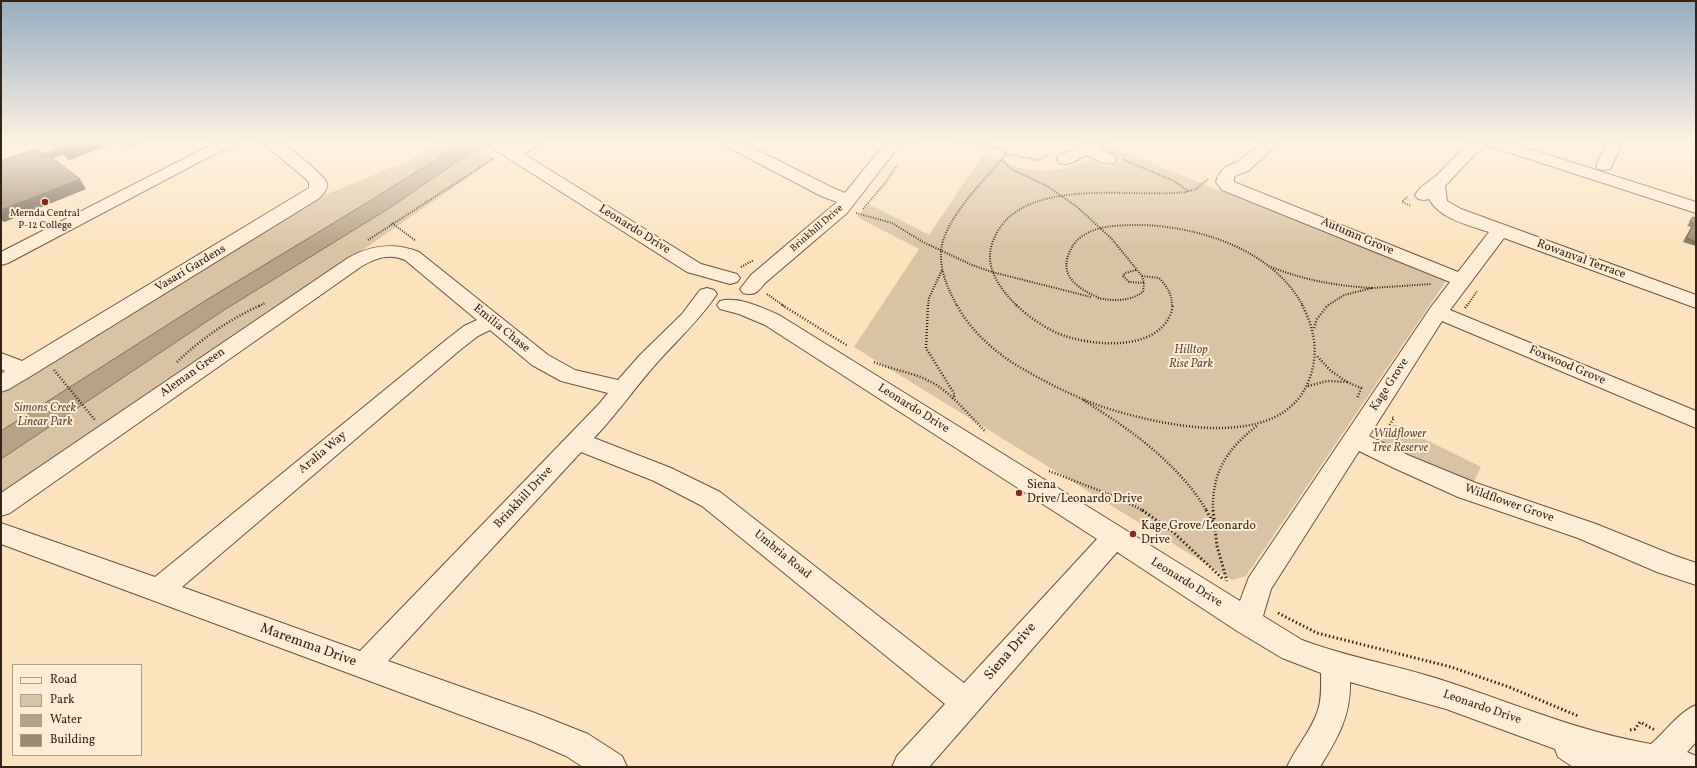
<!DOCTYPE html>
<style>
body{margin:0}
#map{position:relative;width:1697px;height:768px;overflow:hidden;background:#fce3be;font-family:Vollkorn,serif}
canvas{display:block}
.frame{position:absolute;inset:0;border:2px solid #322517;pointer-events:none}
.legend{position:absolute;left:12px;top:664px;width:130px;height:92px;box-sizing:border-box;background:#fdedd5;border:1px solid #ac9d89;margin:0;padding:5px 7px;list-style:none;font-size:12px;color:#322517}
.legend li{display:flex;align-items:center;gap:8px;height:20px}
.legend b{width:20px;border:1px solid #ac9d89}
</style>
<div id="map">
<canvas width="1697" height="768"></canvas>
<div class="frame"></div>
<ul class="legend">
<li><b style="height:5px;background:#fdedd5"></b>Road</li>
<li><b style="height:11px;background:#dac3a2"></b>Park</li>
<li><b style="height:11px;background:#b7a285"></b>Water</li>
<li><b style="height:11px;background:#9b886e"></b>Building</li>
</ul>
</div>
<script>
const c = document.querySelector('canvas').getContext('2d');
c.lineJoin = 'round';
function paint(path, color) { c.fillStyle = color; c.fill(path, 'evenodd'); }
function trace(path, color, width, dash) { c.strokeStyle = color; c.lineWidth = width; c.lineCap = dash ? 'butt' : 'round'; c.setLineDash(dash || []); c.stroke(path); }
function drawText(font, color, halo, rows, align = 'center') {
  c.font = font + ' Vollkorn,serif'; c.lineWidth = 4; c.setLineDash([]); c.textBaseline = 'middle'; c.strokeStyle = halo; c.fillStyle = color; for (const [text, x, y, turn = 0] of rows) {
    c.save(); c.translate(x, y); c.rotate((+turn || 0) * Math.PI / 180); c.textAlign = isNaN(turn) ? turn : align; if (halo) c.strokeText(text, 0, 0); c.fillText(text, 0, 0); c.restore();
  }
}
const green = new Path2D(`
 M 441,141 L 466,141 L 495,159 L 1,498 L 1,394 L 325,195 L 408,161 Z
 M 1111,147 L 1446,281 L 1246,576 L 1232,580 L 854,347 L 919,249 L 857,217 L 869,204 L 929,235 L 984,153 L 1020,168 L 1032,170 L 1046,171 L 1062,169 L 1092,160 L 1109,167 L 1124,158 L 1111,152 Z
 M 1394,424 L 1481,467 L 1472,485 L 1380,444 Z`);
const water = new Path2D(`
 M 466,141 L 487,141 L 388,209 L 224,310 L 1,459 L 1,431 L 208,299 L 365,204 Z`);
const pathFar2 = new Path2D(`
 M 957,141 C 972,145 994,143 1006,154 C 986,179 939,223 941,256 C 941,275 949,290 957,306
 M 989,141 L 993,147
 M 911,145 L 914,141
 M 1006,154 L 1038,160 L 1051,154
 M 1002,159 L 1009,168 L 1047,186 L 1076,206 L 1111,238 L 1142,276 L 1144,283 L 1143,292 C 1128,302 1114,301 1097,298
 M 1122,159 L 1174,181 L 1188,191
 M 1407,197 L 1402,202 L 1411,206
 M 863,209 L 886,182 L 897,165
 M 856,213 L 892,223 L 923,242 L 972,265 L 992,272 L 1091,297
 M 392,223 L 416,241
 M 368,240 L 493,159
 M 741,267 L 754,260
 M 1271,267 C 1304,280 1337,286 1372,288 L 1344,295 L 1327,306
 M 1136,270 L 1125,273 L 1123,276 L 1129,282 L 1144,283
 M 1142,276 L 1159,278 C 1167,286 1172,294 1172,306
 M 1372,288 L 1431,284
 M 767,294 L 784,306
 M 1099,298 C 1077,288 1057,275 1071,249 C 1075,240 1084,234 1094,230 C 1109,225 1126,225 1142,225 C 1201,227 1273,250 1303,306
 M 259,306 L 265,303
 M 928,306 L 929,298 L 942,270
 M 1017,306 C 1001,290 984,268 992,244 C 1015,173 1130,199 1186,192 L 1196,189 L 1208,179
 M 1467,306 L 1477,291`);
const pathFar1 = new Path2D(`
 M 782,305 L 848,346
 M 928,305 L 926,348 L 955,395 L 952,399
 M 957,305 C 970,331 998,355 1023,369 C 1049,384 1075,397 1103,407 C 1159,425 1281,454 1309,380 C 1319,354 1315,329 1302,305
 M 1016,305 C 1028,316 1042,326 1057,333 C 1090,347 1165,354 1173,305
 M 1465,308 L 1467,305
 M 1314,328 L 1317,319 L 1328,305
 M 177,362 C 202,338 230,319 261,305
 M 874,362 C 892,370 912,372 929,381 C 952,392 968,415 986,432
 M 54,370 L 95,420
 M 1347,382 L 1361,388 L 1357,399
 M 1308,386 L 1327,381 L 1347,382 L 1331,371 L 1316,355
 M 1083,400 C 1130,429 1178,463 1207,511
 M 1383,435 L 1394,418 L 1391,417
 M 1049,471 L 1116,497 L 1144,511
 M 1213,511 C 1212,471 1227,449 1258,425`);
const path = new Path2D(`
 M 1142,510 L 1172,531 L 1224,580
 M 1206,510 L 1213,522
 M 1213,510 L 1217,546 L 1227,581
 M 1278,613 L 1317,633 L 1451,667 L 1509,687 L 1578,716
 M 1630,730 L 1635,729 L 1640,722 L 1655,730`);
const minor = new Path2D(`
 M 219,141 L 239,141 L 237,144 L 203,160 L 8,263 L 1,265 L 1,252 Z
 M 260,141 C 264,140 274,139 278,141 C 286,144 325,176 327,183 C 328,190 323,194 318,199 L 31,376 L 9,389 L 1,392 L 1,374 L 5,371 L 1,369 L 1,353 L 22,361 L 309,188 L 309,183 L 306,179 Z
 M 484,141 L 502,141 L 513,147 L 523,141 L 541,141 L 539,144 L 524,154 L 701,264 L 737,274 L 740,278 L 737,282 L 730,284 L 687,272 L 486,144 Z
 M 720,141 L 739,141 L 833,188 L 845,193 L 887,141 L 903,141 L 847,213 L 765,283 C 758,292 755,296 743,293 L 740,289 L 751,275 L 837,202 L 821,196 L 722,144 Z
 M 1088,141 L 1106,141 L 1104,144 L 1098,148 L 1114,155 L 1116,159 L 1114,163 C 1104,165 1096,160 1087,155 L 1071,163 L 1065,164 L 1059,163 L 1057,159 L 1059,155 L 1074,150 Z
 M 1264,141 L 1281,141 L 1248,171 L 1237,175 L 1234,177 L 1234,182 L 1458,272 L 1489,232 C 1468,225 1440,219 1429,199 L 1424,200 L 1418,199 L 1415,195 L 1420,188 L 1436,176 L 1471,141 L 1505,141 L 1696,202 L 1696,213 L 1486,145 L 1474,155 L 1445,186 L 1447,201 L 1461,209 L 1696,295 L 1696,308 L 1504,238 L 1450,310 L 1696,411 L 1696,428 L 1442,321 L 1369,436 L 1410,456 L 1476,483 L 1596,524 L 1673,555 L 1696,563 L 1696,585 L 1657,572 L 1578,538 L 1458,497 L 1394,468 L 1359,451 L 1271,589 L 1263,616 L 1302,640 L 1313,644 C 1357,659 1403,667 1448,682 C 1515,704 1580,732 1651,744 C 1666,731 1679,712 1696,705 L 1696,742 L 1687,752 L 1696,756 L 1696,767 L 1573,767 L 1558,757 L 1555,749 L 1446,709 L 1350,682 C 1351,716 1337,739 1320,767 L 1287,767 C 1296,747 1312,730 1318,710 C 1322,698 1321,685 1321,673 L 1282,658 L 1237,631 L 1117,552 L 929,767 L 892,767 L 897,756 L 945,704 L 702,506 L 654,481 L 581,452 L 388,661 L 535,713 L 588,734 L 622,756 L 627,767 L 583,767 L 566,756 L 531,741 L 1,544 L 1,523 L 155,577 L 446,340 L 464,326 L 477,320 L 405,260 C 389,253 376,258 362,266 L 10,513 L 1,516 L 1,493 L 348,258 C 371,245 394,242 419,252 L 548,355 L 575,370 L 618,380 L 640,355 L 682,314 L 700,290 L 707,288 L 714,290 L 717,294 C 699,321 676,341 655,365 C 634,389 616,415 594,438 L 671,468 L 720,492 L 964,683 L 1097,539 L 765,325 L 739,314 L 720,309 L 717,305 L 720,301 C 739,296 762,308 779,315 L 1240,601 L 1249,577 L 1431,307 L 1450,282 L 1222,190 L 1216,182 L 1218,176 L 1225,167 L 1236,163 ZM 490,330 L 532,365 L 561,381 L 608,393 L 599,404 L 360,651 L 182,587 L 460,350 L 478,336 Z
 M 1608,141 L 1624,141 L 1610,169 L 1604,170 L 1598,169 L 1596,165 Z`);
const wall = new Path2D(`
 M 12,141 L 112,141 L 114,143 L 69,160 L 61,154 L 52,158 L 86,189 L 4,222 L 1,220 L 1,161 L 43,154 L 55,150 L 51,144 L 47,142 L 43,145 L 14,143 Z
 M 123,141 L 147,141 L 128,147 Z
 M 1693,217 L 1696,218 L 1696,246 L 1683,242 L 1691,227 L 1687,226 Z`);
const shadedWall = new Path2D(`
 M 41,141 L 47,141 L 47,142 L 43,145 Z
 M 87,141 L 112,141 L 114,143 L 69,160 L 62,150 Z
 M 125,141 L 147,141 L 128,147 Z
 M 59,151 L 61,155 L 45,161 L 42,157 Z
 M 80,179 L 86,189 L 4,222 L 1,218 L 1,210 Z`);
const building = new Path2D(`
 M 49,141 L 87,141 L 62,150 Z
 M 36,149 L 47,157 L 50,156 L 80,179 L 1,210 L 1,161 Z
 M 56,149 L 59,151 L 45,156 L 43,154 Z
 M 1693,217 L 1696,218 L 1696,242 L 1686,238 L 1694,224 L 1690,222 Z`);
const markers = [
 [45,202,4,"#8f2418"],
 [1019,493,4,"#8f2418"],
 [1133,534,4,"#8f2418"]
];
const farPoinames = [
 ["Mernda Central",45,214],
 ["P-12 College",45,226]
];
const farStreetnames = [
 ["Brinkhill Drive",817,229,-41]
];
const streetNames = [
 ["Leonardo Drive",634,230,32],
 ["Autumn Grove",1357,237,23],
 ["Rowanval Terrace",1581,260,20],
 ["Vasari Gardens",191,269,-31],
 ["Emilia Chase",501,329,39],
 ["Foxwood Grove",1567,366,23],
 ["Aleman Green",193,373,-35],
 ["Kage Grove",1390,385,-57],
 ["Leonardo Drive",913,409,32],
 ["Aralia Way",323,453,-40],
 ["Brinkhill Drive",524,498,-47],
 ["Wildflower Grove",1509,504,19],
 ["Umbria Road",782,555,39],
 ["Leonardo Drive",1186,583,32],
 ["Leonardo Drive",1482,708,19]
];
const parkNames = [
 ["Hilltop",1191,351],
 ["Rise Park",1191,365],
 ["Simons Creek",45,409],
 ["Linear Park",45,423],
 ["Wildflower",1400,435],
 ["Tree Reserve",1400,449]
];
const poiNames = [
 ["Siena",1027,486],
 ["Drive/Leonardo Drive",1027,500],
 ["Kage Grove/Leonardo",1141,527],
 ["Drive",1141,541]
];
const nearStreetnames = [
 ["Maremma Drive",308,646,20],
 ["Siena Drive",1011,652,-49]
];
paint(green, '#dac3a2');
paint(water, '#b7a285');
trace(water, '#827059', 1);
trace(minor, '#645441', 2);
trace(pathFar2, '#322517', 2, [1, 1.5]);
trace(pathFar1, '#322517', 2.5, [1, 2]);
trace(path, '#322517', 3, [1.5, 2.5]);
paint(minor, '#fdedd5');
paint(wall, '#85755f');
paint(shadedWall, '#6c5f4d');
paint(building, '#9b886e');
trace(building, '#6c5f4d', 1);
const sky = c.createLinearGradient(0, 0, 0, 248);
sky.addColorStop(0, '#94adc0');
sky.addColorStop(0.57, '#fef2e2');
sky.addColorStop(1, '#fef2e200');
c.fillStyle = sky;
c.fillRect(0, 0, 1697, 248);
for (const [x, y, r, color] of markers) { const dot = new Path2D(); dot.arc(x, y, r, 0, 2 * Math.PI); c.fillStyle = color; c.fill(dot); trace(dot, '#fdedd5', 1.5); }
drawText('10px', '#322517', '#fdedd5', farPoinames);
drawText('10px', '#322517', '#fdedd5', farStreetnames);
drawText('12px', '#322517', '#fdedd5', streetNames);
drawText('italic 12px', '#5c4c3a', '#fdedd5', parkNames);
drawText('12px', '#322517', '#fdedd5', poiNames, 'left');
drawText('14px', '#322517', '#fdedd5', nearStreetnames);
</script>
